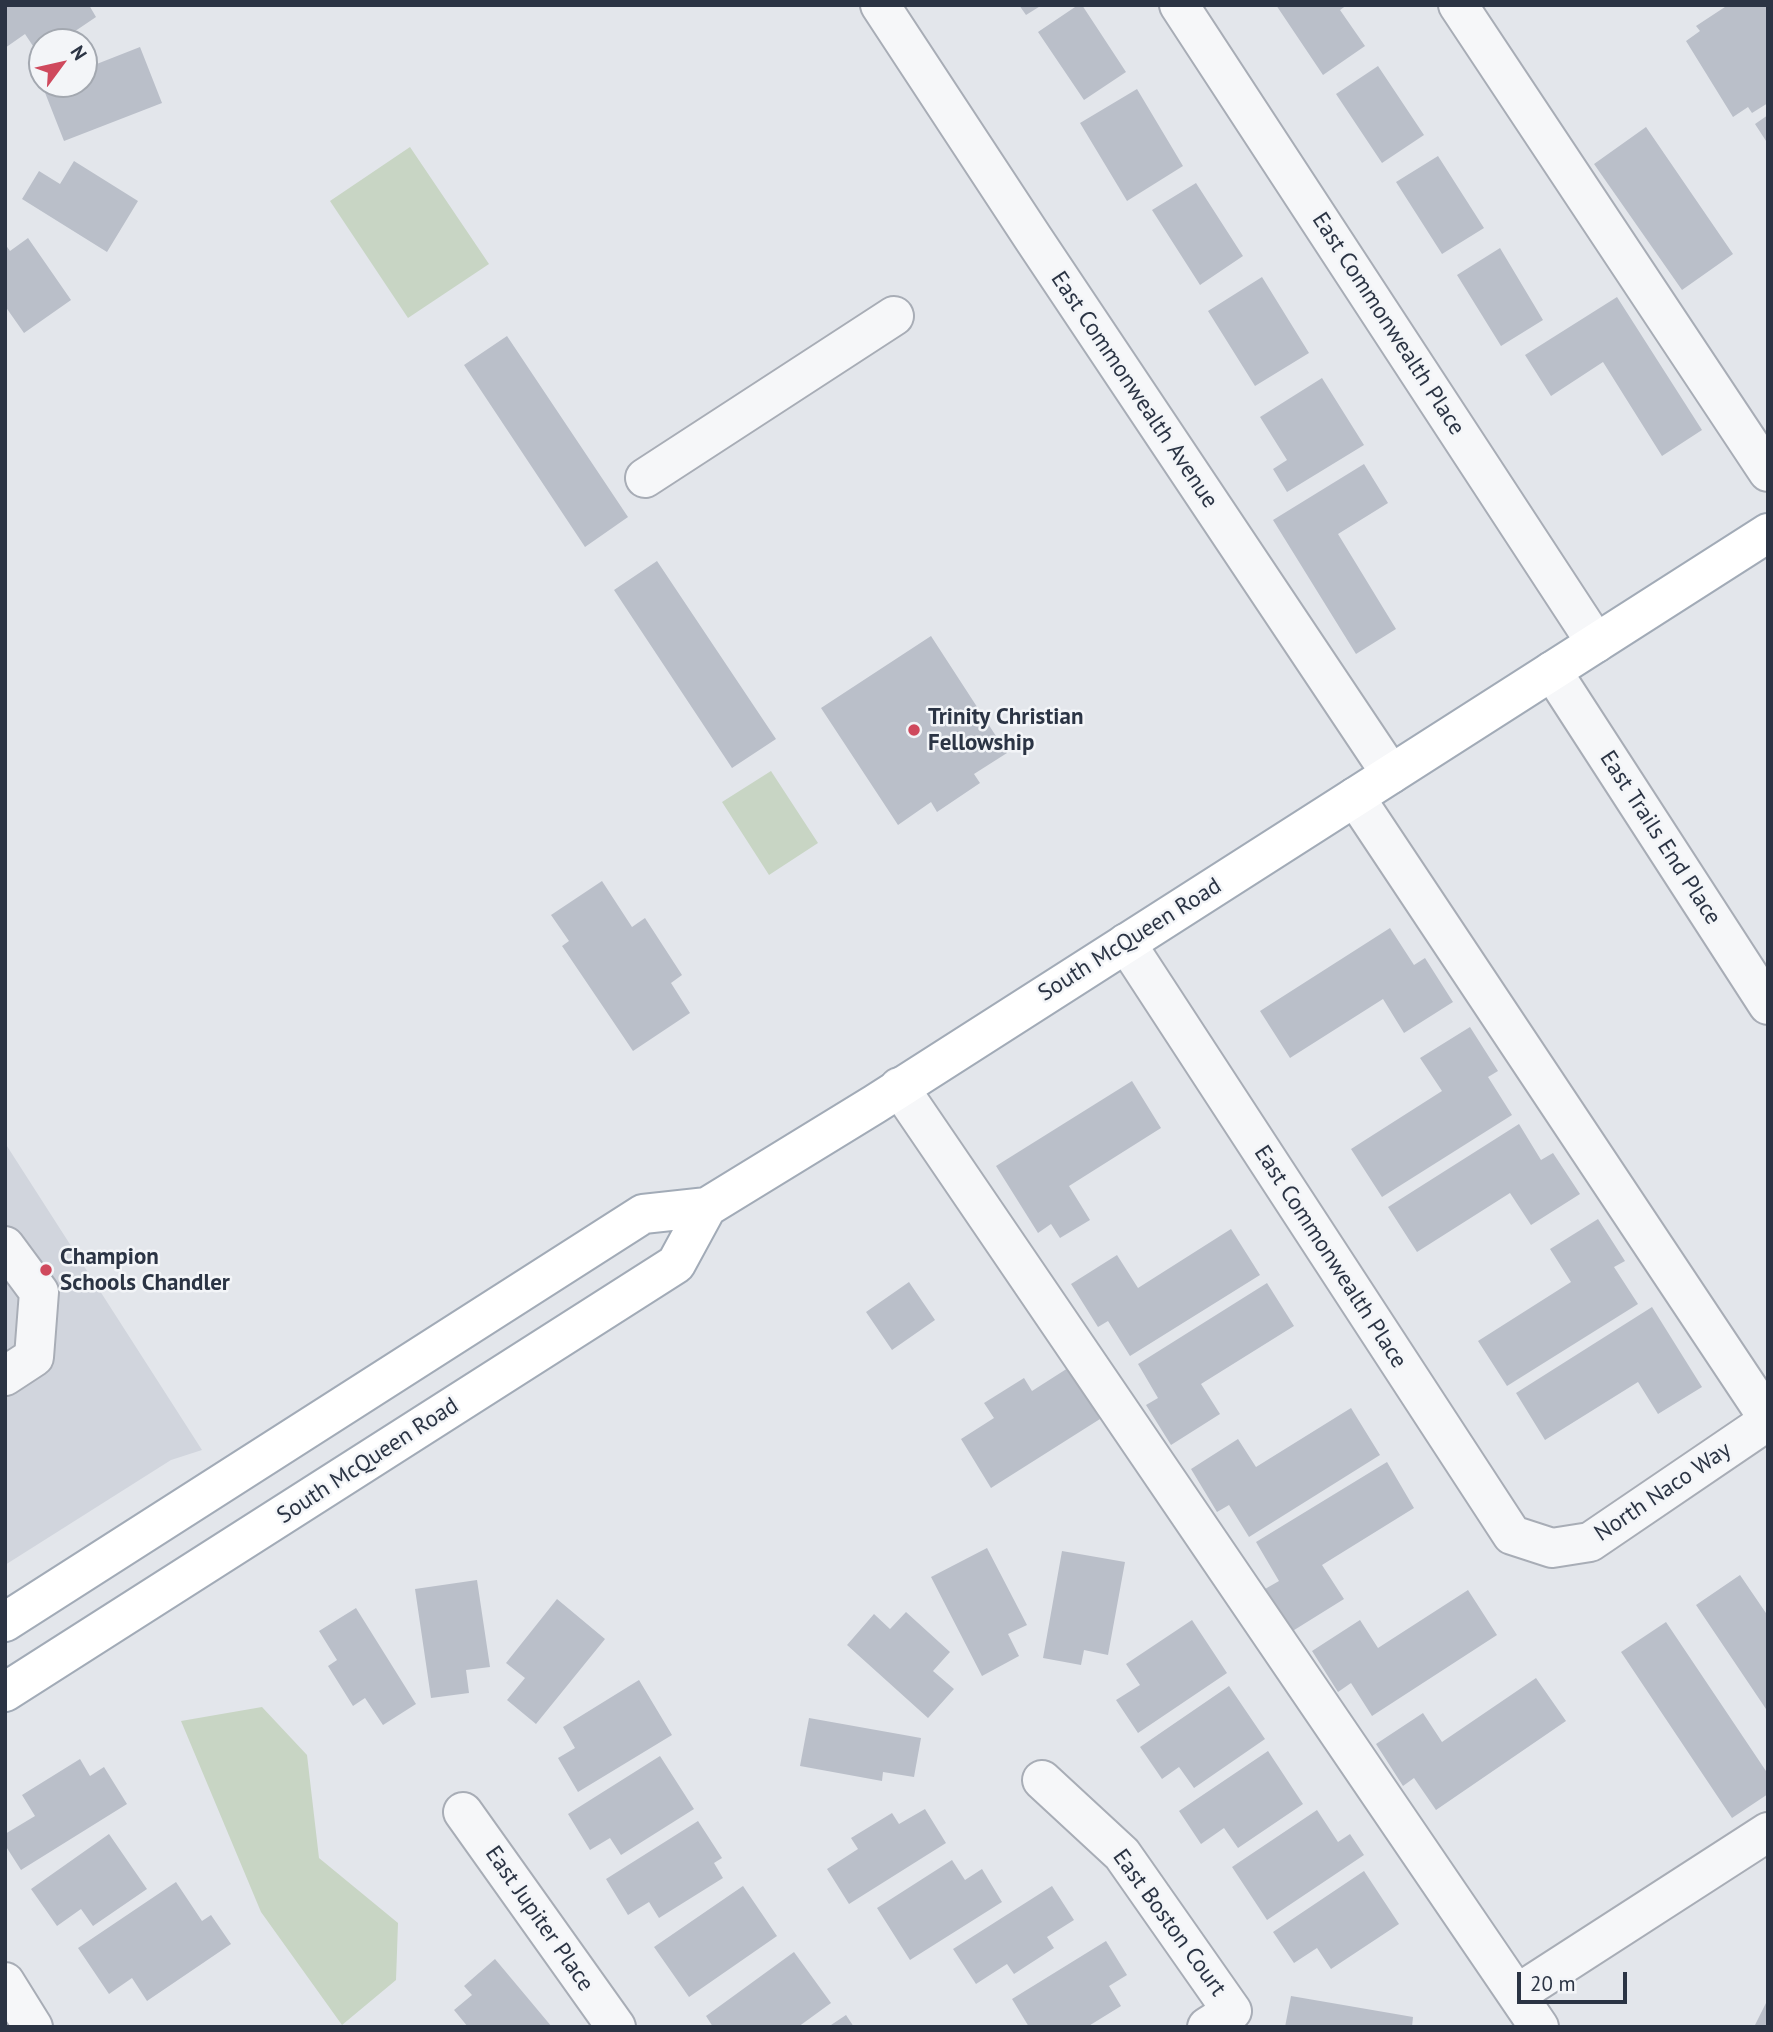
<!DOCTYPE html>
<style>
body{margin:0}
#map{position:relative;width:1773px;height:2032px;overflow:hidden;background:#e3e6eb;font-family:"PT Sans",sans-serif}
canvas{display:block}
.frame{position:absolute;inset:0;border:7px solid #2b3444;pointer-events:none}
.north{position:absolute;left:28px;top:28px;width:70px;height:70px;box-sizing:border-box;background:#f3f5f8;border:2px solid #a3a8b0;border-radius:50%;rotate:57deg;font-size:19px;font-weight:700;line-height:28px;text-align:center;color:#2b3444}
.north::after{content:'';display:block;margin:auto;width:24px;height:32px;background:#cf495d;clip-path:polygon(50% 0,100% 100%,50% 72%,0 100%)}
.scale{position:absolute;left:1517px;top:1972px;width:110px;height:32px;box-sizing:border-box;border:4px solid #2b3444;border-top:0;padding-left:9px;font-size:21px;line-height:24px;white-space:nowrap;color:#2b3444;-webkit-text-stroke:5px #f3f5f8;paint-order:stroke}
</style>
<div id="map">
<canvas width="1773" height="2032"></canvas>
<div class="frame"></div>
<div class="north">N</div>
<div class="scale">20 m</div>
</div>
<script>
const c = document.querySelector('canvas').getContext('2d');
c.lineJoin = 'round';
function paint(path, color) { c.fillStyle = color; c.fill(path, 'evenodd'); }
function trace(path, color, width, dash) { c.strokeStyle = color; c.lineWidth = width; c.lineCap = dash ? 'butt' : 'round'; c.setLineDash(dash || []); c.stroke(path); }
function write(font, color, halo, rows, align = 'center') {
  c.font = font + ' "PT Sans",sans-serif'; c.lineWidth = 5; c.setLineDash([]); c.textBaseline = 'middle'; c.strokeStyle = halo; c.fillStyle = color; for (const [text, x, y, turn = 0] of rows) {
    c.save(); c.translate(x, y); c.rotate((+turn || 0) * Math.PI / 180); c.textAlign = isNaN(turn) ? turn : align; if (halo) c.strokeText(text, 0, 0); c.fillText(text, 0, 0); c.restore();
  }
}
paint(new Path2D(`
 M5 1143 202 1450 171 1460 5 1565Z`), '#d1d5dd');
paint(new Path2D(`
 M410 147 489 264 408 318 330 201Z
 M771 771 818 843 769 875 722 802Z
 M262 1707 307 1755 319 1858 398 1923 396 1980 342 2025 261 1912 181 1721Z`), '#c8d5c4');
paint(new Path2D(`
 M8 5H89L96 17 59 42H42V53L39 55 25 34 5 48V7Z
 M1019 5H1042L1026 15Z
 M1078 5H1082L1126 72 1084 100 1038 32Z
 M1276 5H1347L1340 10 1365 46 1323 75Z
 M1728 5H1768V103L1752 113 1748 107 1733 117 1686 41 1700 31 1696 26Z
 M140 47 162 103 64 141 42 85 84 84V69Z
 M1378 66 1424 135 1382 163 1336 94Z
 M1137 89 1183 166 1127 201 1080 123Z
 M1768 115V144L1755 124Z
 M1646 127 1733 254 1682 290 1594 164Z
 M1438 156 1484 228 1442 254 1396 182Z
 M74 161 138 201 107 252 22 199 39 171 60 184Z
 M1196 183 1243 256 1200 285 1152 210Z
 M28 238 71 300 24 333 5 306V244L10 251Z
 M1500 248 1543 320 1501 346 1457 275Z
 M1262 277 1309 353 1255 386 1208 311Z
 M1617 297 1702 430 1662 456 1603 362 1551 396 1525 355Z
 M507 336 628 517 585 547 464 365Z
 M1322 378 1364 445 1287 492 1273 469 1287 460 1260 417Z
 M1364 464 1388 503 1338 534 1396 629 1356 654 1273 520Z
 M657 561 776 739 732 768 614 590Z
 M931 636 1007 753 974 774 980 783 937 812 931 802 898 825 821 708Z
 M602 881 632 927 645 918 682 975 671 983 690 1013 633 1051 562 946 569 941 551 915Z
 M1390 928 1414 965 1425 958 1453 1002 1404 1033 1383 999 1290 1058 1260 1011Z
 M1470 1027 1498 1071 1488 1077 1512 1115 1382 1197 1351 1149 1442 1091 1420 1058Z
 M1132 1081 1161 1128 1069 1186 1090 1220 1060 1238 1051 1224 1038 1233 996 1166Z
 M1519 1124 1541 1160 1553 1153 1580 1194 1531 1225 1510 1193 1417 1252 1388 1207Z
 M1598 1219 1625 1261 1614 1267 1638 1304 1507 1386 1478 1341 1571 1282 1550 1249Z
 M1231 1229 1260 1275 1130 1356 1108 1321 1098 1327 1071 1284 1117 1255 1138 1288Z
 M909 1282 935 1320 892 1350 866 1312Z
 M1267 1283 1294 1326 1201 1384 1220 1414 1171 1445 1146 1405 1158 1398 1138 1364Z
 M1652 1307 1702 1387 1658 1414 1638 1382 1545 1440 1516 1393Z
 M1068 1368 1100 1419 991 1488 961 1439 994 1418 984 1403 1024 1378 1032 1391Z
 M1351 1408 1380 1455 1249 1537 1229 1505 1217 1512 1191 1469 1238 1439 1256 1467Z
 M1387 1462 1414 1508 1322 1565 1344 1599 1291 1632 1265 1589 1279 1581 1256 1542Z
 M987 1548 1027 1625 1008 1634 1019 1656 982 1676 931 1577Z
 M1062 1551 1125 1562 1108 1655 1084 1650 1081 1665 1043 1658Z
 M1740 1575 1768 1616V1712L1696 1605Z
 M477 1580 490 1667 466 1670 469 1693 431 1698 415 1589Z
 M1468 1590 1497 1635 1372 1716 1351 1683 1338 1692 1312 1651 1360 1620 1378 1648Z
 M557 1599 605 1639 536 1724 507 1700 525 1678 506 1663Z
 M356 1608 416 1704 383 1725 365 1698 353 1706 328 1666 337 1660 319 1631Z
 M906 1612 950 1652 933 1671 954 1689 928 1718 847 1645 874 1614 890 1629Z
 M1192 1620 1227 1673 1138 1733 1116 1700 1140 1685 1126 1664Z
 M1666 1622 1768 1774V1794L1732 1818 1621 1652Z
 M1536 1678 1566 1721 1436 1810 1414 1778 1403 1786 1376 1744 1423 1713 1442 1742Z
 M639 1680 672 1735 578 1792 558 1758 575 1748 563 1727Z
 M1229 1686 1265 1739 1194 1788 1179 1767 1162 1779 1140 1747Z
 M809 1718 921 1738 914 1777 883 1772 882 1781 800 1766Z
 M1268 1751 1303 1804 1238 1848 1224 1828 1201 1844 1179 1811Z
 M660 1756 694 1809 621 1855 610 1838 590 1850 568 1814Z
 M80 1759 90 1776 104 1767 127 1804 21 1870 5 1845V1834L35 1816 22 1795Z
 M925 1809 946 1843 849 1904 827 1869 858 1849 851 1838 892 1813 899 1824Z
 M1317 1810 1338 1842 1350 1834 1364 1855 1267 1920 1232 1867Z
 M698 1821 722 1858 714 1863 723 1878 659 1918 649 1902 628 1915 606 1879Z
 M109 1834 147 1889 93 1926 81 1909 57 1926 31 1889Z
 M952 1860 965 1880 982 1869 1002 1902 910 1960 877 1908Z
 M1364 1871 1399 1924 1331 1969 1317 1948 1294 1963 1273 1932Z
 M176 1882 202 1921 211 1915 231 1944 147 2001 132 1978 109 1994 78 1948Z
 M743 1886 777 1936 689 1997 654 1947Z
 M1052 1886 1074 1920 1047 1937 1054 1948 1014 1974 1007 1964 976 1984 953 1949Z
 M1106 1941 1127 1975 1109 1986 1121 2006 1087 2027H1029L1012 1999Z
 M794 1952 831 2003 798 2027H713L706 2016Z
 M495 1959 552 2027H468L454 2010 472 1995 464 1986Z
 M1291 1996 1413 2017 1412 2027H1285Z
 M1768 1999V2027H1754Z
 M846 2015 854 2027H828Z`), '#babfc9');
const minor = new Path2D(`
 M880 5 1033 238 1391 774
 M1179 5 1596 643
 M1458 5 1768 472
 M645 478 894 316
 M1552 671 1768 1005
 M1355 797 1768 1418
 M1126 943 1512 1535 1552 1548 1590 1542 1768 1421
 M899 1087 1539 2027
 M5 1246 39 1292 34 1357 5 1376
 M1042 1780 1122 1854 1232 2011 1207 2027
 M463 1812 616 2027
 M5 1982 33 2027
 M1517 1994 1768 1832`);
const major = new Path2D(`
 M5 1622 643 1214 707 1207 875 1104 1768 533
 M5 1692 676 1264 707 1207`);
trace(minor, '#a8adb6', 42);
trace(major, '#a2abb7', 42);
trace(minor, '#f6f7f9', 38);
trace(major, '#fff', 38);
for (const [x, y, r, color] of [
 [914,730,7,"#cf495d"],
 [46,1270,7,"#cf495d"]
]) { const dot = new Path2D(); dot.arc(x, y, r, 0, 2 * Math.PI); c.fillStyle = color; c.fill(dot); trace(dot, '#f3f5f8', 2.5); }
write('23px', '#2b3444', '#f3f5f8', [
 ["East Commonwealth Place",1388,324,57],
 ["East Commonwealth Avenue",1134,390,56],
 ["East Trails End Place",1660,838,57],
 ["South McQueen Road",1130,940,-32],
 ["East Commonwealth Place",1330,1257,57],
 ["South McQueen Road",368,1461,-33],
 ["North Naco Way",1663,1492,-34],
 ["East Jupiter Place",539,1919,55],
 ["East Boston Court",1169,1923,54]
]);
write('bold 23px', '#2b3444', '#f3f5f8', [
 ["Trinity Christian",928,717],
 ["Fellowship",928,743],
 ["Champion",60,1257],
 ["Schools Chandler",60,1283]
], 'left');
</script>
